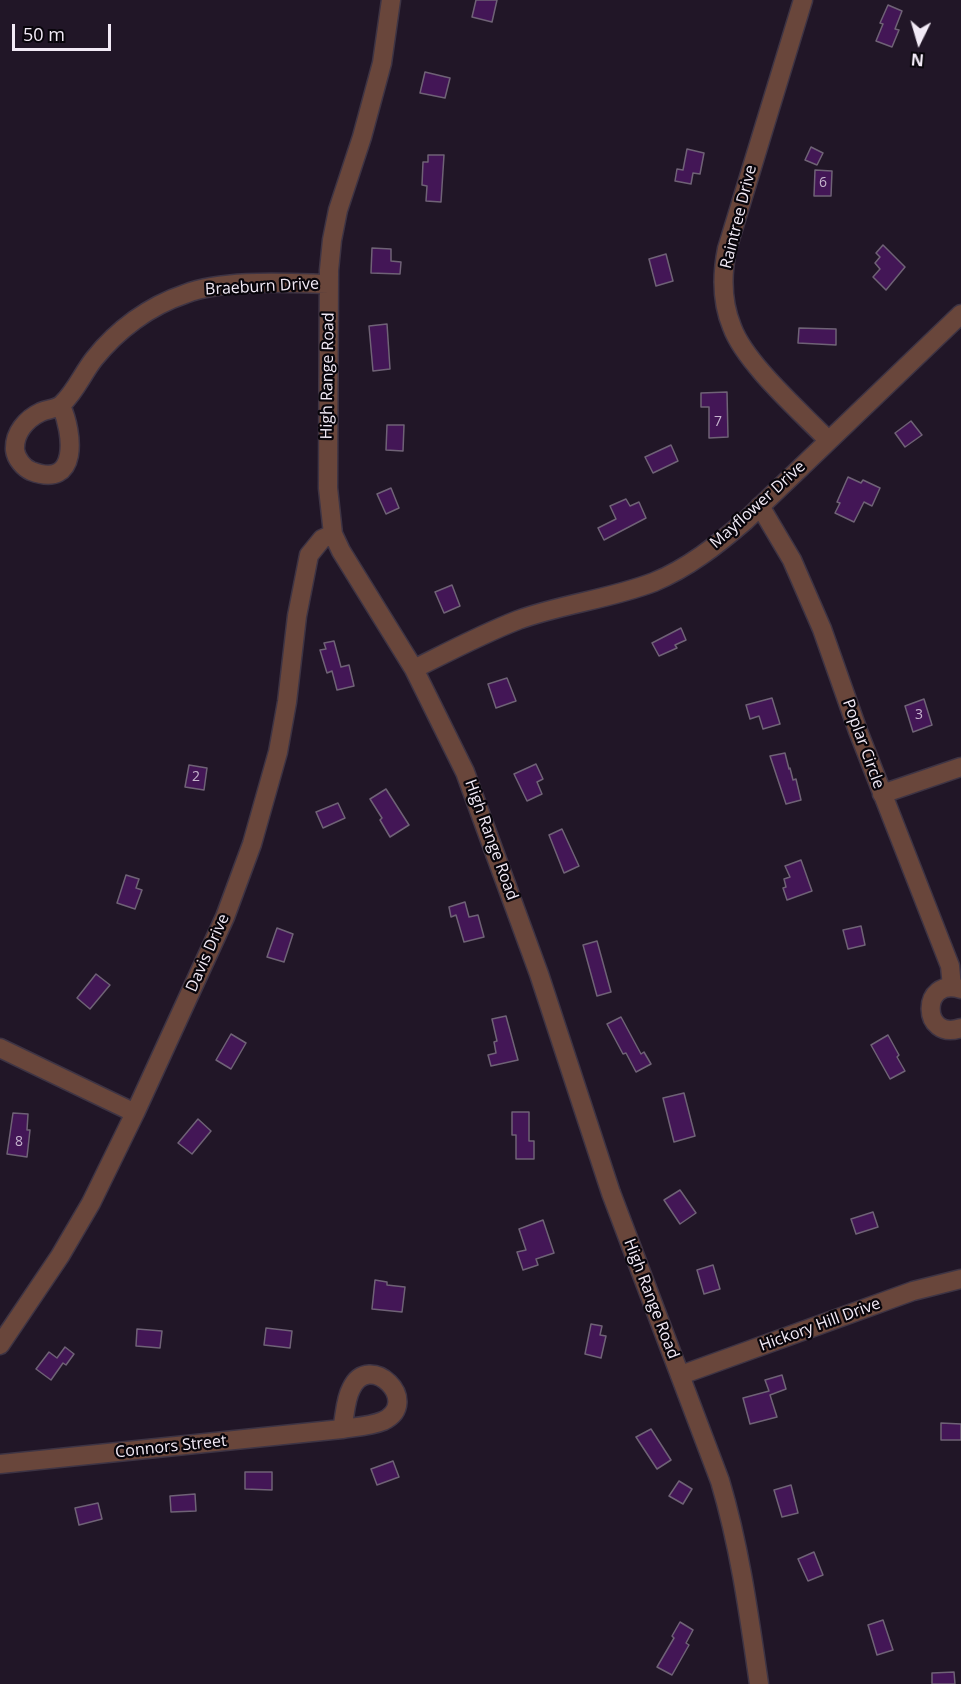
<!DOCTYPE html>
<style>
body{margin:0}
#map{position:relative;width:961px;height:1684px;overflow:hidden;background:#211627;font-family:"Open Sans",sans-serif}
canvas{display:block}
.north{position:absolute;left:889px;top:12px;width:60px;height:60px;-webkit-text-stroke:4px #08050b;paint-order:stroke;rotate:185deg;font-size:16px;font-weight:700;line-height:24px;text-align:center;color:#f2eaf6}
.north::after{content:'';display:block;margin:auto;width:21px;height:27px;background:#f2eaf6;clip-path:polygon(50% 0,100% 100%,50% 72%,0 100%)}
.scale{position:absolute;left:12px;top:24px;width:99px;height:27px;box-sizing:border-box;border:3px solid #f2eaf6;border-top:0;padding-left:8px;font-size:18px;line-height:21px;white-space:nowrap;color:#f2eaf6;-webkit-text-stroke:4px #08050b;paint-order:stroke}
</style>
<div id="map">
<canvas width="961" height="1684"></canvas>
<div class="north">N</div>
<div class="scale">50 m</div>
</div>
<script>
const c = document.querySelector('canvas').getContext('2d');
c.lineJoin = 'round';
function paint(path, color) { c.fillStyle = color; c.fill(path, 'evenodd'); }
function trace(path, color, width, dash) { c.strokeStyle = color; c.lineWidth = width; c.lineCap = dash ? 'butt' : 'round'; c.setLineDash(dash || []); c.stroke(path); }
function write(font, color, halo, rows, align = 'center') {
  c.font = font + ' "Open Sans",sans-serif'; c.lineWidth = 4.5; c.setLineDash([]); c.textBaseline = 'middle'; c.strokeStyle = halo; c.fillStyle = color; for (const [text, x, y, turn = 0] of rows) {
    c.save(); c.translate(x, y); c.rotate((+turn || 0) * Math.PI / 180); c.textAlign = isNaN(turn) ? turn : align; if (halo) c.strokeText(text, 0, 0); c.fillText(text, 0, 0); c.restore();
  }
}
const building = new Path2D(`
 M476 0H497L492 22 472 17Z
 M888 5 902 11 895 29 899 30 892 47 876 41 883 24 880 23Z
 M425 72 450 78 445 98 420 93Z
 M811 147 823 153 817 165 805 160Z
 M687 149 704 153 700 174 693 173 691 184 675 181 677 169 683 170Z
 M428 155H444L441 202 426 201 427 186 422 185 423 162H428Z
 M815 170 832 171 831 196H814Z
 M883 245 905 267 886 290 873 277 880 269 875 263 880 257 876 253Z
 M372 248 391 249V261L401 262 400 274 371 273Z
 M666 254 673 281 656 286 649 259Z
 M387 324 390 369 373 371 369 326Z
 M799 328 836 329V345L798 343Z
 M727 392 728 437 709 438V407H701V393Z
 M911 421 922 435 905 447 895 433Z
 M387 425H404L403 451 386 450Z
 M671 445 678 461 653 473 645 457Z
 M848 477 861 483 863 480 880 488 872 506 864 502 854 522 835 513 840 503 837 502Z
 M391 488 399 508 386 514 377 494Z
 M626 499 630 506 639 502 646 518 604 540 598 528 616 519 610 506Z
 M452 585 460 606 444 613 435 592Z
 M681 628 686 640 675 645 677 648 659 656 652 643Z
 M334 641 341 667 349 665 354 686 337 690 332 671 327 673 320 650 326 649 324 643Z
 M507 678 516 701 496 708 488 684Z
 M772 698 780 724 763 729 759 716 750 719 746 705Z
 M924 699 932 725 913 732 905 706Z
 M785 753 789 769 790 768 793 780 796 779 801 800 786 804 770 756Z
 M536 764 543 779 537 782 542 794 527 801 514 774Z
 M189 765 207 768 204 790 185 787Z
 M386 789 409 825 390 837 380 820 382 818 370 799Z
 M338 803 345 818 323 828 316 812Z
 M562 829 579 866 564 873 549 835Z
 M801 860 812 891 787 900 783 888 786 887 784 879 790 877 785 866Z
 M126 875 139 879 136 888 142 890 135 909 117 903Z
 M465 902 469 917 478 915 484 937 464 942 456 915 451 917 449 907Z
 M861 926 865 945 848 949 843 930Z
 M277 928 293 934 284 962 267 957Z
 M597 941 611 992 597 996 583 945Z
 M96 974 110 985 90 1009 77 998Z
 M506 1016 518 1060 491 1066 488 1055 496 1053 494 1042 497 1041 492 1019Z
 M621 1017 641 1054 644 1052 651 1064 636 1072 626 1053 623 1054 607 1024Z
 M231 1034 246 1043 231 1069 216 1060Z
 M888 1035 899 1055 897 1057 905 1071 890 1079 871 1045Z
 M684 1093 695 1136 674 1142 663 1098Z
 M512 1112H529V1141H534V1159H516V1135H512Z
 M13 1113 28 1114 27 1130H30L27 1157 7 1154Z
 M198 1119 211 1131 192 1154 178 1143Z
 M680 1190 696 1213 680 1224 664 1200Z
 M873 1212 878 1227 856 1234 851 1219Z
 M543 1220 554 1253 536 1259 538 1265 523 1270 517 1252 526 1250 519 1229Z
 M713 1265 720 1289 704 1294 697 1270Z
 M375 1280 387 1282V1285L405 1287 402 1312 372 1309Z
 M591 1324 602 1326 600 1335 606 1336 601 1358 585 1354Z
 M266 1328 292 1331 290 1348 264 1345Z
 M137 1329 162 1331 160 1348 136 1346Z
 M65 1347 74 1354 66 1365 63 1363 51 1380 36 1369 49 1352 57 1358Z
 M782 1375 786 1389 770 1395 777 1417 750 1424 743 1398 769 1391 765 1380Z
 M941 1423 961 1424V1440H941Z
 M651 1429 671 1460 657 1469 636 1437Z
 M393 1461 399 1477 377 1485 371 1469Z
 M245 1472H272V1490L245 1489Z
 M679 1481 692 1489 683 1504 669 1496Z
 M791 1485 798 1513 782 1517 774 1490Z
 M195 1494 196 1511 171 1512 170 1496Z
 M98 1503 102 1519 79 1525 75 1508Z
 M814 1552 823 1575 808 1581 798 1559Z
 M883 1620 893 1650 877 1655 868 1625Z
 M680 1622 693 1630 686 1643 689 1645 672 1675 657 1667 674 1638 672 1636Z
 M954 1672 955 1684H932V1673Z`);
paint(building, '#431656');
trace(building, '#6f6276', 1.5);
const minor = new Path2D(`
 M391 0 382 63 362 137 338 210 332 240 329 270 328 488 333 534 341 551 414 669 465 772 539 974 611 1193 720 1481C740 1548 749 1615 759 1684
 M803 0 727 249C722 274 722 303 732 327 745 363 800 411 828 440
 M61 406C73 432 80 490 31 471 24 468 16 459 15 450 14 433 26 419 41 412 48 409 57 409 62 404 75 392 83 373 94 359 117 330 149 306 185 294 225 279 286 283 329 284
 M760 506 792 560 822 629 858 731 950 966 952 987
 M414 669C448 652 482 634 518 620 562 604 610 599 654 582 688 568 717 545 745 521L961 314
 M882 794 961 767
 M961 989C920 976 921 1042 961 1028
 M0 1048 135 1113
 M0 1345 60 1256 91 1203 135 1113 225 917 252 844 278 752 287 702 297 616 309 555 322 539 333 534
 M681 1375 913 1291 961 1279
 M0 1464 342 1429C355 1427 371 1426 383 1421 423 1402 369 1349 351 1389 345 1400 345 1417 342 1429`);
trace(minor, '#3e3444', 21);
trace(minor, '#69463b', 18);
write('14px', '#c6b5ce', null, [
 ["6",823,183],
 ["7",718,422],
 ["3",919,715],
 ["2",196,777],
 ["8",19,1142]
]);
write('16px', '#f2eaf6', '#08050b', [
 ["Raintree Drive",739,217,-76],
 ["Braeburn Drive",262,287,-3],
 ["High Range Road",328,376,-89],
 ["Mayflower Drive",758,505,-42],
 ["Poplar Circle",863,744,70],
 ["High Range Road",491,840,70],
 ["Davis Drive",208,953,-66],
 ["High Range Road",651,1299,69],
 ["Hickory Hill Drive",820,1325,-20],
 ["Connors Street",171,1447,-6]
]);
</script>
